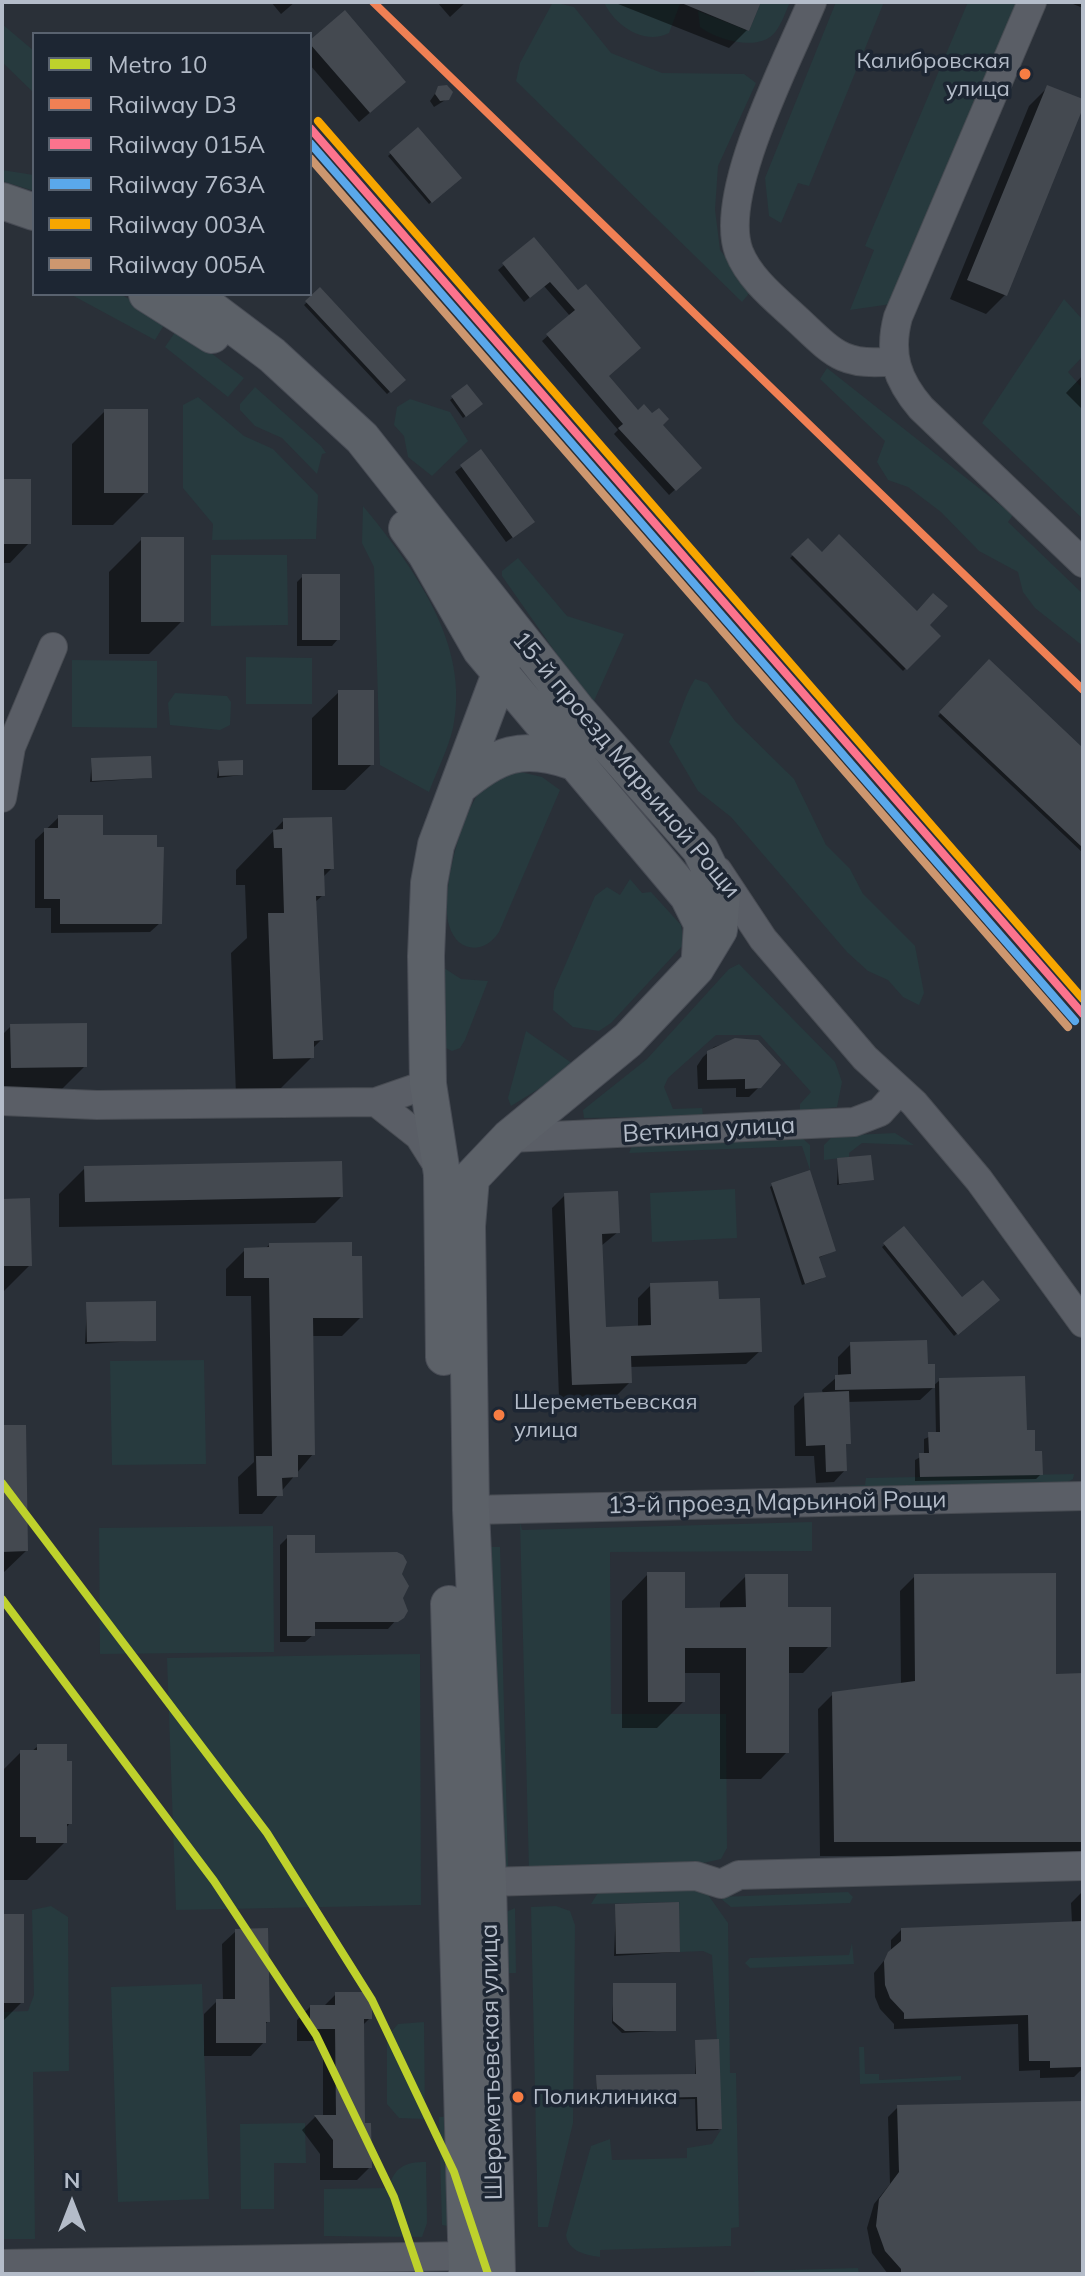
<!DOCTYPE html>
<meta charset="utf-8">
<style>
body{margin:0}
#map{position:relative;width:1085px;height:2276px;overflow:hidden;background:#2a3038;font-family:Mulish,sans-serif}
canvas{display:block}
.frame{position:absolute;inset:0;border:4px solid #b4bcc9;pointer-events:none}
.legend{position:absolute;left:32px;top:32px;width:280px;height:264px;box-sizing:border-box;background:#1d2633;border:2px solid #59626f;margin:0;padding:10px 14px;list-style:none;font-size:24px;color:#b4bcc9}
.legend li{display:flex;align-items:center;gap:16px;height:40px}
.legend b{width:40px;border:2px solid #59626f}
.north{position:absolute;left:32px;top:2164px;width:80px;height:80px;-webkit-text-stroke:6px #1d2633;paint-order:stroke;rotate:0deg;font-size:22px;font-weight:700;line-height:32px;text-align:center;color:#b4bcc9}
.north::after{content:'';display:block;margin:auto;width:28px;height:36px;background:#b4bcc9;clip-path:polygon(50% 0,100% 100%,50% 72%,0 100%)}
</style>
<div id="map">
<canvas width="1085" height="2276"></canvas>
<div class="frame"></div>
<ul class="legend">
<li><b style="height:10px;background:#bed12c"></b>Metro 10</li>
<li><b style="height:10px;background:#f08054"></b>Railway D3</li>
<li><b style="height:10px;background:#fc738d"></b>Railway 015А</li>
<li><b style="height:10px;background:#5aa8eb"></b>Railway 763А</li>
<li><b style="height:10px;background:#f7a600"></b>Railway 003А</li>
<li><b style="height:10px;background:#cd976f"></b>Railway 005А</li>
</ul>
<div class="north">N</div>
</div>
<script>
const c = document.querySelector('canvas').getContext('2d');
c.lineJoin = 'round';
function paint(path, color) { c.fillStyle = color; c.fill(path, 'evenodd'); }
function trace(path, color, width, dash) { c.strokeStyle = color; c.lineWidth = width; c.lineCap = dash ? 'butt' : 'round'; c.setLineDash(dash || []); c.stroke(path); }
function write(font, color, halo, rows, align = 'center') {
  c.font = font + ' Mulish,sans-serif'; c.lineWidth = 7; c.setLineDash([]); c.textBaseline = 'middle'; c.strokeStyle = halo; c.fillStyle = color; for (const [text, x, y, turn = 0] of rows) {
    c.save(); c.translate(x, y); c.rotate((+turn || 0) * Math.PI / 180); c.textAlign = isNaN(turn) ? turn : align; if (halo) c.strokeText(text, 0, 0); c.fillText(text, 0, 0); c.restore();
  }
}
paint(new Path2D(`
 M553 2 574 7 611 53 662 73 744 74 756 83 718 166 715 210 720 250 751 291 742 302 516 81 520 63Z
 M604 2H676L680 4 669 33C644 46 614 25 604 2Z
 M761 2H790C786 11 782 23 776 31 761 53 717 40 700 27L698 11 749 31Z
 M836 2H884L809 186 798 183 781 223 769 216 765 178Z
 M968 2H1020L891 304 850 310 874 250 865 246Z
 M2 24 34 51V93L2 62Z
 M2 170 34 175V191L2 181Z
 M70 294H120L167 320 155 340Z
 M1064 299 1083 320V356L1068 372 1083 389V519L982 423Z
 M178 328 244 378 228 397 165 347Z
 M827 368 1013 515 1008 522 1083 594V646L1035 608 1023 592 1018 572 979 551 941 512 908 487 888 480 877 462 885 441 820 379Z
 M255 387 321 446 326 453 322 454 317 474 282 438 255 426 240 410V404Z
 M198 397 244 436 273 449 318 495 316 539 212 540 213 524 183 488V405Z
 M410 399 450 412 468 441 432 476 408 457 404 436 394 425 397 407Z
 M363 506C413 567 471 644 453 728 448 749 437 771 429 792L380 765 374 567 362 543Z
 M211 555H287L288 625 211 626Z
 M518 558 567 616 624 634 594 701 575 680 502 576V571Z
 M246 657 312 658V704H246Z
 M72 660 157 661V728L72 727Z
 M695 679 707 683 735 721 794 779 826 845 850 869 863 894 915 946 924 993 919 1005 903 997 888 980 868 971 847 952 731 817 698 791 669 742C678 722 683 698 695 679Z
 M175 693 227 696 231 702 230 725 220 730 170 725 168 703Z
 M516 771 542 777 560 790 499 932C485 954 457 954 449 925 440 893 462 806 487 783 494 777 508 774 516 771Z
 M630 879 642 893 651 892 681 925 684 944 611 1023 599 1031 573 1027 553 1010 554 991 595 896 607 887 620 895Z
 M739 964 835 1062 842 1082 837 1107 800 1112V1104L811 1092 760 1035H716L668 1078 664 1087 673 1109 702 1108 703 1116 584 1118 583 1110 647 1059 729 969Z
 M441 966 461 979 488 981 465 1040 460 1048 452 1051 444 1047Z
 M526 1031 576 1066 511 1106 508 1098Z
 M895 1133 914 1145 862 1143 849 1153V1157L824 1160V1145L833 1136Z
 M801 1137 810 1145V1170L802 1146 629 1153 632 1146Z
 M735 1189 737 1238 652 1242 650 1193Z
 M204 1360 206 1464 112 1465 110 1361Z
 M1074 1474 1073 1479 1066 1483 826 1487 865 1485 866 1478Z
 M520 1522 522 1530 812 1522V1551L610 1552 611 1714H726L727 1848 721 1859 699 1864 529 1870Z
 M273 1526 274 1652 100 1654 99 1528Z
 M489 1547H500L508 1870 501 1866Z
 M420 1654 421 1905 176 1910 167 1658Z
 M689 1887 706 1892 728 1923 730 2073H736L739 2227 731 2228V2246L600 2250V2257C583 2255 568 2250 566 2235L591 2146 610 2139 612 2160 687 2158V2148L712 2144 722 2128 712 1955 703 1951 680 1952 679 1902 591 1904 599 1891Z
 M848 1892 853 1897 850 1903 731 1907 719 1897Z
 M51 1906 68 1917 69 2071 33 2072 35 2239H2V2012L28 2011 34 1995 32 1910Z
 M531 1907 556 1906 570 1911 575 1925 573 2123 548 2227H538Z
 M515 1908 516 1973H503L506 1912Z
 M852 1943 854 1964 750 1968 745 1963 750 1958 849 1955Z
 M202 1984 209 2199 118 2202 111 1987Z
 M424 2022 425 2119 399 2118 387 2104V2037L398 2024Z
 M859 2047H864L865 2074H879V2080L961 2076V2080L860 2084Z
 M439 2117H446L448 2226 442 2225Z
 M305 2123 306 2163H274V2209H241L240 2124Z
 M426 2162 427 2223 422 2237 324 2236V2189L389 2188C394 2167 405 2162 426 2162Z
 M858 2268 859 2274H752L755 2271Z`), '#273a3e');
paint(new Path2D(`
 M271 2H295L281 14Z
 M437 2H466L450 17Z
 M613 2H759L747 30 729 48Z
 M1074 2H1083V8L1073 4Z
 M310 42 394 92 359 122 310 65Z
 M1048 87 1083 103 1005 295 986 314 950 299 1029 106Z
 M439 88 447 99 434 107 430 101Z
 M418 130 459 178 429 204 388 156Z
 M534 240 578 293 606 376 637 413 660 425 699 468 669 495 614 434 618 430 542 341 570 316 544 286 524 302 498 270Z
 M320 290 403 380 387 394 304 305Z
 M1083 375V410L1066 393Z
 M467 387 480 404 463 418 450 400Z
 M105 411 146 492 113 525H72V444Z
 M481 452 526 528 506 542 455 472Z
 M2 481 29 543 10 563H2Z
 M142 539 182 621 149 654H109V572Z
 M808 541 822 554 938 636 903 671 790 558Z
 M303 576 338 639 332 646H297V582Z
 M989 662 1083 750V853L938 716Z
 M339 692 372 764 345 790H312V718Z
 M92 760 150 778 90 782Z
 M219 763 241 775 217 778Z
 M59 817 101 837 160 923 150 932 51 933V908H35V840Z
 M284 820 332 868 322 878 323 895 314 903 321 1040 312 1049V1057L274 1095 236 1096 231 953 247 938 245 885H236V870Z
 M11 1026 85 1066 52 1099H2V1035Z
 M735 1040 759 1087 749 1097H736V1088L698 1089 697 1066 703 1057 714 1047Z
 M838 1160 872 1179 837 1185Z
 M85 1168 341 1197 315 1223 59 1227V1194Z
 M773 1185 834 1251 818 1258 824 1276 821 1279 802 1285 770 1187Z
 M565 1195 618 1232 601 1246 604 1329 638 1328V1298L651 1285 717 1301 760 1351 746 1364 629 1367 630 1382 617 1395 559 1398 552 1208Z
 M2 1201 30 1265 2 1293Z
 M904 1229 961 1300H997L954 1336 882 1247Z
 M269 1245 361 1317 342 1336H311L313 1454 262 1514H239L238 1477 254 1462 251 1296H226V1269L245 1250 265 1249Z
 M87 1304 154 1340 85 1344Z
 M851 1344 926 1366 933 1386 940 1380 1025 1433 1041 1474 1036 1479 915 1481V1460L924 1455V1439L936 1434 935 1386 920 1400 847 1402 845 1470 834 1482 816 1483 814 1456H795L794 1406 805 1395 823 1394 822 1390 838 1376V1357Z
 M2 1427 26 1551 2 1574Z
 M288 1537 313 1555 400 1574V1598L405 1610 388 1629H313V1635L305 1642H280V1545Z
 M648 1574 683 1610H720V1602L746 1576 829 1646 803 1673H787V1752L761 1779H720V1673H683V1702L657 1728H622V1601Z
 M915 1576 1055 1676 1083 1675V1852L1079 1856H820L818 1709 833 1694 901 1685 900 1591Z
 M38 1746 70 1823 65 1829V1842L27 1880H2V1771L21 1752H31Z
 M1082 1892 1083 2068 1074 2077 1040 2078V2070L1019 2071 1018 2024 894 2029V2024L880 2009 875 1997 874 1973 891 1952V1940L901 1930 1072 1923 1071 1903Z
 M616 1906 678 1952 614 1956Z
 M2 1916 22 2002 2 2022Z
 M236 1931 268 2021 264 2026V2042L251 2056H204V2014L217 2001H223L222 1944Z
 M614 1985 674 2030 622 2033 612 2023Z
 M336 1994 370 2018 362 2026 363 2125 370 2167 357 2180H320V2154L302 2130 315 2117H323V2041H297V2020L310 2007H323Z
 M696 2042 720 2128 718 2130 696 2131 695 2099 595 2101 597 2077 695 2076Z
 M1083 2104V2274H888L872 2253 867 2228 874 2204 890 2184 888 2117 898 2107Z`), '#0007');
paint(new Path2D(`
 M679 2H761L749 31Z
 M345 10 406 82 370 113 310 44V40Z
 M447 85 453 92 449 100 440 101 435 94 438 86Z
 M1047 85 1083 99V108L1007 296 967 280Z
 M418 127 462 178 432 203 389 152Z
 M534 237 578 290 586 284 641 348 609 376 638 410 644 404 652 413 659 408 669 419 663 425 702 468 676 491 618 428 623 424 546 334 575 310 550 282 530 298 502 263Z
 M320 287 406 380 391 393 305 301Z
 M467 384 483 404 466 417 451 396Z
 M104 409H148V493H104Z
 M481 449 535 522 513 538 460 465Z
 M2 479H31V544H2Z
 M839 534 917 611 933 593 948 606 930 625 941 636 907 670 791 554 808 538 822 552Z
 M141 537H184V622H141Z
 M302 574H340V640H302Z
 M989 659 1083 748V848L939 712Z
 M338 690H374V765H338Z
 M151 756 152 778 92 781 91 758Z
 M243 760V775L219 776 218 761Z
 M58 815H103V835H157V847H164L162 924H60V899H44V828H58Z
 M332 817 334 869H324L325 896H316L323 1040 314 1041V1058L273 1059 268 913H284L282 848H274L273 830 283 829V818Z
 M87 1023V1067L11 1068 10 1024Z
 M735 1038 758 1040 781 1065 761 1088 745 1089V1079L707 1080V1051Z
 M871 1155 874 1180 839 1184 837 1158Z
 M342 1161 343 1197 85 1202 84 1166Z
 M810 1170 836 1251 819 1257 826 1277 805 1284 771 1183Z
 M618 1191 620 1233 602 1234 606 1327 651 1325 650 1283 718 1281 719 1299 760 1298 762 1352 631 1356 632 1383 572 1385 564 1193Z
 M30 1198 32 1266H2V1199Z
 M904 1226 962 1297 983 1280 1000 1300 958 1335 883 1243Z
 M352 1242V1256H362L363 1318H313L315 1455H298V1477L282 1478 283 1496H257L256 1456H272L269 1278H244V1248L269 1247V1243Z
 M156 1301V1341L87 1342 86 1302Z
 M927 1340 928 1364H935V1388L835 1390V1375L851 1374 850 1342Z
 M1025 1376 1027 1430H1035V1451H1042L1043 1475 920 1477 919 1453H929L928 1432H940L939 1378Z
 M849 1391 851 1444H846L847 1471 826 1472 825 1445 806 1446 804 1393Z
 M2 1425H26L28 1551 2 1552Z
 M287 1535H315V1553L397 1552 403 1555 407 1562 402 1574 409 1586 403 1598 408 1611 404 1618 398 1622H315V1636H287Z
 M647 1572H685V1608L746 1607 745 1574H788V1607H831V1647H789V1753H746V1648H685V1702H648Z
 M1056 1573V1674L1083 1673V1842H834L832 1692 915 1681 914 1574Z
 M37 1744H67V1761H72V1824H67V1843H36V1837H20V1750H37Z
 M679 1902 680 1952 616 1954 615 1904Z
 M2 1914H24V2003H2Z
 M1083 1921V2067L1050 2068V2061H1029L1028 2015 904 2019V2013L890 1998 885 1985 884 1961 888 1952 901 1941V1928Z
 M268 1928 270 2022H266V2043H216V1999H235V1929Z
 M613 1983H676V2031H625L613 2021Z
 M335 1992H372V2019H364L365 2123H371L372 2168H333V2140L314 2115H336L335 2029H310V2005H335Z
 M719 2039 722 2129H698L697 2097 597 2099 596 2075 696 2074 695 2040Z
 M1083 2101V2274H901V2269L885 2251 876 2226 879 2199 899 2172 897 2105Z`), '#444950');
const minor = new Path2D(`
 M812 2C789 58 717 194 739 252 750 280 778 301 799 321 834 354 844 367 894 361
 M1032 2 898 317C888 354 897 380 921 408L1083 563
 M2 798 11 747 53 647
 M718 871 763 939 865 1058 914 1103 979 1180 1083 1323
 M2 1101 97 1105 376 1102 428 1084
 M376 1102 419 1136 438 1166
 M509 1138 854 1122 880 1112 898 1092
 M471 1510 1083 1496
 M488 1882 696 1876 721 1884 739 1875 1083 1866
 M2 2264 466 2256`);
const major = new Path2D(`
 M2 201 34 212
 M147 294 212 335
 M191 294 272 355 362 438 577 710 700 849 722 894 719 930 696 968 628 1040 509 1138 471 1178 467 1226 471 1510 488 1882 497 2274
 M407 528 426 554 481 650 688 896 702 924 700 956
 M458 787C497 754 522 744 571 761
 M444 1357 442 1174 428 1084 426 956 429 883 436 845 500 674 505 650 499 613
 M449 1604 467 2274`);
trace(minor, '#484c53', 30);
trace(major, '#484c55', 38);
trace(minor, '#5a5e66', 28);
trace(major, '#5c6168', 36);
trace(new Path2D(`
 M373 2 1083 690`), '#f08054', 8);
trace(new Path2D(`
 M310 128 1083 1014`), '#fc738d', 8);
trace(new Path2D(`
 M310 143 1075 1021`), '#5aa8eb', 8);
trace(new Path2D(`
 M318 121 1083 999`), '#f7a600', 8);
trace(new Path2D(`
 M310 158 1068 1027`), '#cd976f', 8);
trace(new Path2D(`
 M2 1483 267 1833 372 2000 454 2172 488 2274
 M2 1599 214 1881 316 2035 394 2197 420 2274`), '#bed12c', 8);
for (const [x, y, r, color] of [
 [1025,74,7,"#f77d43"],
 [499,1415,7,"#f77d43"],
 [518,2097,7,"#f77d43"]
]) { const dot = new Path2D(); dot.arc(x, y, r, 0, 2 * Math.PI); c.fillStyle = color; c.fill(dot); trace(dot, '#1d2633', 3); }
write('22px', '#b4bcc9', '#1d2633', [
 ["Калибровская",1010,61,"right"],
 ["улица",1010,89,"right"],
 ["Шереметьевская",514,1402],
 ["улица",514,1430],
 ["Поликлиника",533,2097]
], 'left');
write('24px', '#b4bcc9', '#1d2633', [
 ["15-й проезд Марьиной Рощи",626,765,50],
 ["Веткина улица",709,1130,-3],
 ["13-й проезд Марьиной Рощи",777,1503,-1],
 ["Шереметьевская улица",492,2062,-91]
]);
</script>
